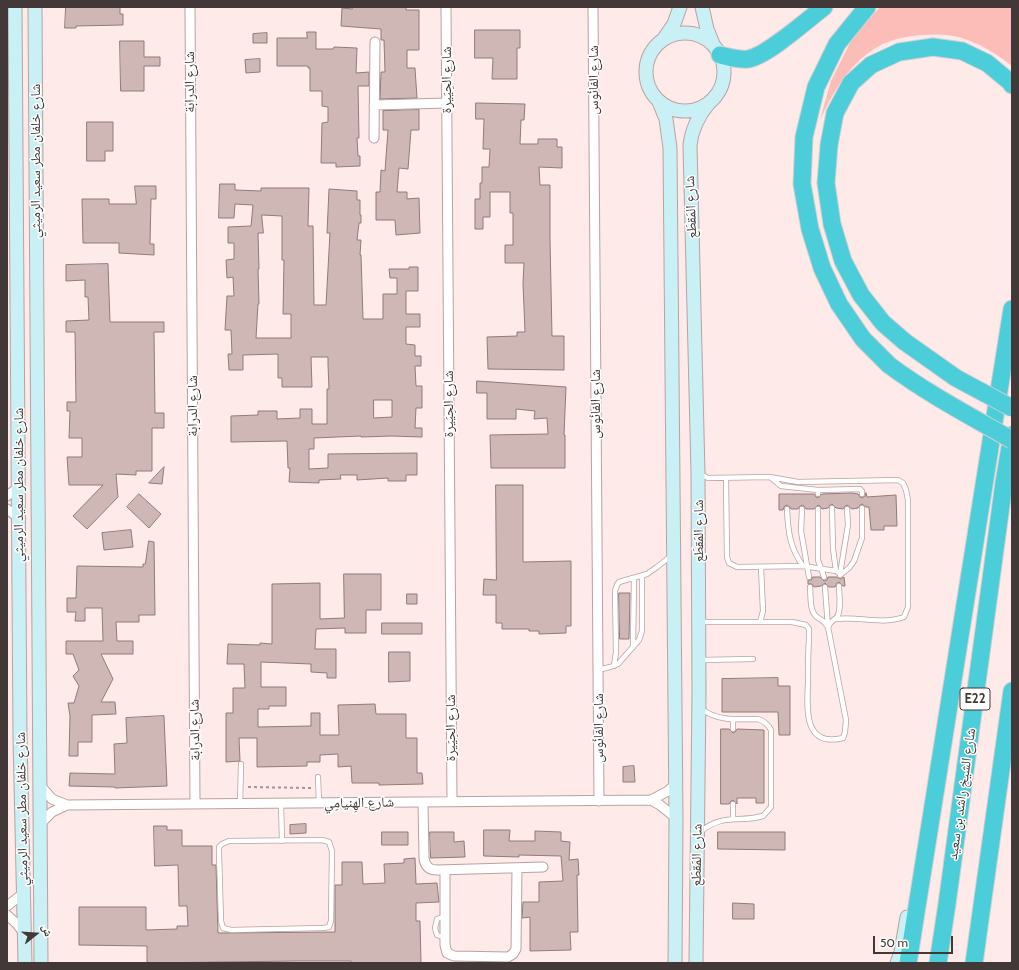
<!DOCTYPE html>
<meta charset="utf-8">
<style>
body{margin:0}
#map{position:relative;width:1019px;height:970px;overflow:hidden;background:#feeae8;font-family:Cabin,"Noto Naskh Arabic",sans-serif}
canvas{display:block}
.frame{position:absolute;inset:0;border:8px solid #413837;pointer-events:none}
.north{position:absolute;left:16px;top:914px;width:40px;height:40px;-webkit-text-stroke:3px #fff;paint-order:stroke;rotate:73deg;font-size:11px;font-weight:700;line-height:16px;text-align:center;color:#413837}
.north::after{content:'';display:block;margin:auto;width:14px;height:18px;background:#413837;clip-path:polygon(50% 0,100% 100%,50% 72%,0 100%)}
.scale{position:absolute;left:873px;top:936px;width:80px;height:18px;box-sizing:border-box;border:2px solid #413837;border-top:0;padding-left:5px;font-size:12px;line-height:14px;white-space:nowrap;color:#413837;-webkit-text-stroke:3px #fff;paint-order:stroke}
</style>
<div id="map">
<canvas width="1019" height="970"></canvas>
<div class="frame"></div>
<div class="north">ش</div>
<div class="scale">50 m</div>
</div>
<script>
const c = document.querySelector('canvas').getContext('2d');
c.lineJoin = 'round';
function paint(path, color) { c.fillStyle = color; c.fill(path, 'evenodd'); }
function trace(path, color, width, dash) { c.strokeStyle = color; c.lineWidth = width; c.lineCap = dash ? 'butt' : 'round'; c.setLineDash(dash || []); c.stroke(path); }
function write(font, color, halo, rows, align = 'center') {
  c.font = font + ' Cabin,"Noto Naskh Arabic",sans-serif'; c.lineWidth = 3; c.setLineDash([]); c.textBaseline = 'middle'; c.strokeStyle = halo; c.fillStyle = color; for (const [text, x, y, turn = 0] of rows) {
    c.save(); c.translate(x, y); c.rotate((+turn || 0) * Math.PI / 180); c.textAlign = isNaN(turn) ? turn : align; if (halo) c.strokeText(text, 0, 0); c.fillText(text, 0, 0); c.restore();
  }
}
paint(new Path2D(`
 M880 7H1012V66C998 55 983 45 965 39 943 31 900 34 879 46 873 49 865 55 860 60 841 77 830 99 820 120L831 81 853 37Z`), '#fcbcb7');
const building = new Path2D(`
 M66 7H120V14H123V25L76 26V28H65Z
 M352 7H406V10H419V50H407V68H415L417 98 380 99 381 72H385L384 40H381V29L341 26 342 8 352 9Z
 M475 30H520V48H517V79H492L493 58H475Z
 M307 32H316V49H333L334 47 357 48 356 73 369 72V86H358L359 138H357L358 156H360V166L336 167V163H321L322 123 328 122V107L322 106V91H310V68H308V66H277V38H307Z
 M267 33V43H253V34Z
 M120 41H144V57H160V66H144V91H121Z
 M260 59V72L246 73 245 60Z
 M476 103 525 104 524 120H521L520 144H538V139H557V147H562V168L539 167 540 185H550V239L552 336H564V370L488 369 487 337 517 336V332H525L523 283 524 263H505V245H513V213H510V192H490V217H483V229H475V199H480V183H482V167H489L490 149H483L484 119H476Z
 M419 110V130H411L408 169 399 168 397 192H407V199L419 198 420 233 396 235 395 220H376V192H380L381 170 385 171 388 130H383V111Z
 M87 122H113V151H105V161H87Z
 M220 184H235V190L261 191V188H309L308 226H313L314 305H326L330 233H327L329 189 357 191V200H360V215H361V223H359L357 240H361L360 255H361L363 319H383V294H397V278H390L389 269H409V267H418V291H406V314H420V327H406V344L415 345V356H421V366H415L416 386H422V408H416L415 428H422V437L392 436 361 437V436L314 438V449H309V469L328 468V454L417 453V475H406V481H388V478L357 480V475H340L341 479 319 480V483L289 482 290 468H288L287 441 231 442V416L258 415V411H277V419L300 418V409H312V424H327V389H329L328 365V357H311L312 387H282V378H278V354L243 355V370H229L228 354H232L231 330H225L227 296H234L233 277 227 278 226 260 234 259V243H228V227L251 226 253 205 235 204 234 218H219ZM262 215 282 216V260H284L283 314H291V338H256L258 304H259L258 269H259L258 233H263ZM374 400H392V417L374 418Z
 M135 186H156V199H151L150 244H154V255L119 253V243H83L82 199H109V204H136Z
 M108 264 110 322H164V332H154L155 413H164V428H152V471H136V475L116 474 118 497 87 529 73 516 103 485H69L67 457H82V438H69L70 411H67V402H76L75 332H66V321L89 320 88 297H85V280L66 281V265Z
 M477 381 566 387 564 435H565V468H491L490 435 548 434 547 418 534 419 535 411 516 409V419H487V393H477Z
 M164 467 162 484 149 483Z
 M496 485H523V562L571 561V626H566V633L539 634V631H529V629H502V623H496V595H483L484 579 496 580Z
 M866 493 867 497 896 495 897 526H884V530H871L869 507H866L862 504 860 505 858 508 852 509 847 505 845 506 843 509 836 508 832 504 830 505 828 508 822 509 820 506 818 505 814 509H806L804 506 802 505 799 507 798 509H791L790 507 786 505 784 507 783 510H779V494H814L816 497 818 498 822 494 852 493 858 494 860 497 862 498 865 496Z
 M139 494 161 514 149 528 127 507Z
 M131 530 133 547 104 550 102 533Z
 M149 541 154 542 155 615H139V622H116L117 641H133V654H101L113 679 101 702H115L116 714 92 715V742H78V756H69L70 716 68 703H74L79 686 73 676 79 670 73 654H66V641H103L102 608H85V621H75L76 612H67V598H76L77 566 143 567V564H145Z
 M344 574H381V610H366V633H345V628L316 629 315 649H336V678H327V673L311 672V664L261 662V687H286V706H269V709H258V727L311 726V713H320V735H339L338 705 375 704 376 714H406V738H417V773H422L423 784 379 785V783H352L351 766 338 767V754L320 755V762H307V766L257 767V738H239L240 761 226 762V713H233V688H245L244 664H227L228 644 260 645V643L272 644V584L320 583V619L344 618Z
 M813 577H820L824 581 827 580 828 577H837L840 579 844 577 845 586H843L839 582 837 583 835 587H829L825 583 821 586 814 587 812 584H808V580H811Z
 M619 593H630L629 639H620Z
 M407 594H417V604H407Z
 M382 623H422V634H382Z
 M389 652H410V681L389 682Z
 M778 678V686H790V735H779L778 712H722V679Z
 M164 716 167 786 115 788V787L69 786 70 773 115 774 114 744 127 743 126 718Z
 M721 729H729L733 733 735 732 737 729 764 730V803H756V798H737V804L733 800 731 801 729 804H721Z
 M634 766 635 782H623V767Z
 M306 824V833L290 834V825Z
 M154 826H167V830H182V846H212V865H216L218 933 335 932V885H342V862H362L363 884 385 883 384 864 404 863V859L415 858 416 884 437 883 439 902 416 903V921H420L421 963H351V961H296L147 963V946L79 945V907H146V930L177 929V926H188L187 906H179L178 865 155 866Z
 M484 830H510L509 841H535V831L561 832V841L570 842 569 860 578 859 579 875H577L578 932H570L571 950 530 951V917L522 918 523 902H539V882L563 881 561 856 519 855V857L484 856Z
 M382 832H408V845H382Z
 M430 832H454V842L464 841 465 857 431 858Z
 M718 832H785V850L718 849Z
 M733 903 754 904V919H733Z`);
paint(building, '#cfb7b5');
trace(building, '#907b79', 1);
const lane = new Path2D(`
 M700 474 708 478 770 477 781 486 818 490V494
 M770 477 798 482 898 480 903 483 906 490 908 500V607L904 617C882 625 858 616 836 619
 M726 478 727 557 729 563 737 567 803 566 836 571 840 574 848 525 847 509
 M818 490 860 489 862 491V494
 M832 508 833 549 836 571
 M787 509C788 532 790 548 803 566
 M802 509 801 531 809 577
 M818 509V560L824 577
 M840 575 849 568 854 561 862 538V508
 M810 587C811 596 809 611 817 617 822 621 824 620 827 626
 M701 622H792L806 625 809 629V639C808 653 808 667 808 682 807 708 803 748 843 738L845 732 846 720 828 627 825 587
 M760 622 763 611 761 567
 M828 627C830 622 832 621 836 618 842 613 839 594 839 586
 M633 647 634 578
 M701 660 753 659
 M614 666 616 652 615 591 617 585 619 582 647 574 657 567 671 556
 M598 670 610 667 618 664 639 640 642 631V576
 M733 719V729
 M318 777 319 803
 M281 804 282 841
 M733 804V819
 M240 805 241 764
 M700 832C723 813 739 823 763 816L771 807V730C768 724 764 721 758 719 739 719 718 722 702 709
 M322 840 329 842 332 851 331 921 329 927 323 928 231 930 223 928 221 921 219 852V847L222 844 229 841Z
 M445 938 437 935 435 928 437 919 445 916`);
const street = new Path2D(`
 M190 7 195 804
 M446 7 452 801
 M593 7 599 801
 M374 105 447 103
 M374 138 375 42
 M7 496 19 487
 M7 509 19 518
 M40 785 52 799 67 805
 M651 800 660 805 676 818
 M423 802 424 858C425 866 429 870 437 870L543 867
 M40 824 52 812 67 805 651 800 668 791 676 784
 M445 870V945L447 953 454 956 508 957 513 954 516 949 517 868
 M7 906 24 893
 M7 915 17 924 24 933`);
const secondary = new Path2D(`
 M15 7 20 737 25 963
 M35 7 41 963
 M702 7 707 29 713 44
 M646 72a39 39 0 1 1 78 0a39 39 0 1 1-78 0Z
 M665 37 674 24 680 7
 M659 102 666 119 670 148 676 818 675 963
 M696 963 699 693 698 473 690 145C692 128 698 116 709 103
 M897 963 901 952 907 917`);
const highway = new Path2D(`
 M867 7 837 44 816 87 804 137 802 184 810 229 822 268 839 304 863 339 889 365
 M720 55C729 57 738 60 748 59 767 56 807 20 824 7
 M905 342 883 323 861 295 843 261 832 224 826 183 829 145 835 113 851 83 871 65 899 52 933 47 962 51 987 63 1010 82 1012 85
 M908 963 1012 309
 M938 963 947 904 1004 483 1012 435
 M974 963 1012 691`);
trace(lane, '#b9a2a0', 6);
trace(street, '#b9a2a0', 11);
trace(secondary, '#b9a2a0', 15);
trace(highway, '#d1cfcf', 19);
trace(new Path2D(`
 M248 787 311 788`), '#a29492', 2, [3, 3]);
trace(lane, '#fff', 4.5);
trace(street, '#fff', 9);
trace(secondary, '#c9f0f4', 13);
trace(highway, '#4bced9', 17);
const highwayBridge = new Path2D(`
 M905 342 956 378 1012 408
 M889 365C928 394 970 416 1012 440`);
trace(highwayBridge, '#d1cfcf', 19, []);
trace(highwayBridge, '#4bced9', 17);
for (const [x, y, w] of [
 [975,699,30]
]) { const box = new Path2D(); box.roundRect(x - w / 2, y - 11, w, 22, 3); c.fillStyle = '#fff'; c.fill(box); trace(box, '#413837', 1); }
write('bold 13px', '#413837', null, [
 ["E22",975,699]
]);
write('14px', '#413837', '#fff', [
 ["شارع الحِيَيرة",447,80,-90],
 ["شارع الفانُوس",594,80,-90],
 ["شارع الدرابة",190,82,-90],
 ["شارع خلفان مطر سعيد الرميثي",36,161,-90],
 ["شارع المَقطَع",691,207,-92],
 ["شارع الحِيَيرة",449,404,-90],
 ["شارع الفانُوس",596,404,-90],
 ["شارع الدرابة",193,406,-90],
 ["شارع خلفان مطر سعيد الرميثي",19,485,-90],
 ["شارع المَقطَع",699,531,-90],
 ["شارع الحِيَيرة",451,728,-90],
 ["شارع الفانُوس",599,728,-90],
 ["شارع الدرابة",195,730,-91],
 ["شارع الشيخ راشد بن سعيد",962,794,-82],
 ["شارع الهِنيامِي",359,803,-1],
 ["شارع خلفان مطر سعيد الرميثي",22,809,-91],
 ["شارع المَقطَع",697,855,-89]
]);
</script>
